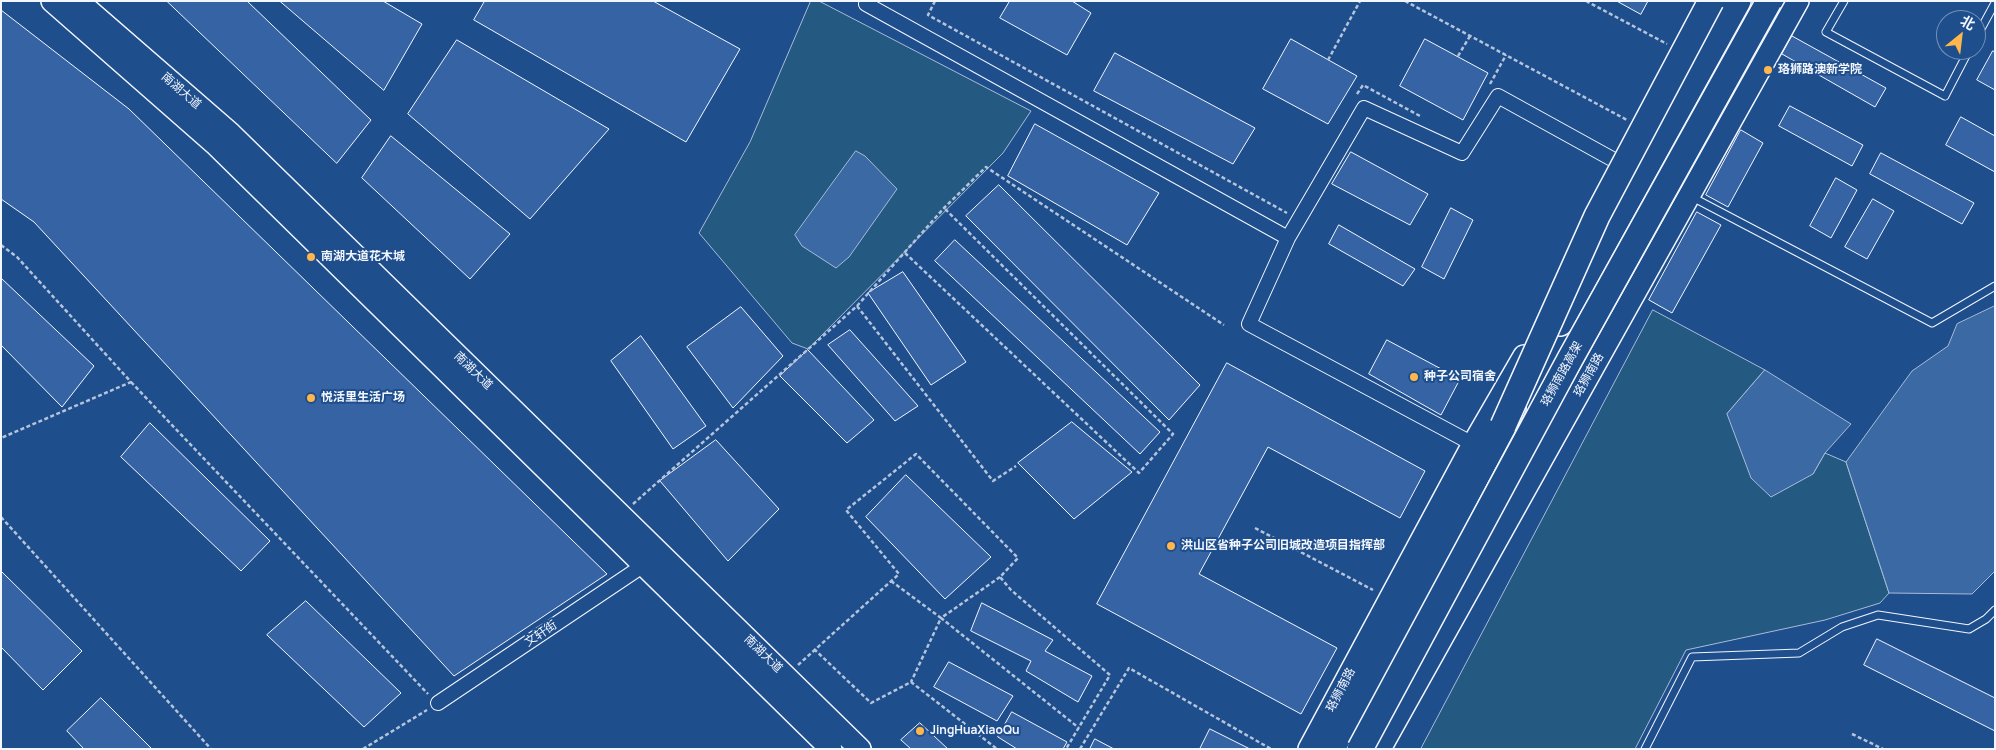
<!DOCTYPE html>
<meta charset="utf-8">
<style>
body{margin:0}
#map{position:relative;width:1996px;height:750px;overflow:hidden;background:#1f4e8c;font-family:Manrope,"Noto Sans SC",sans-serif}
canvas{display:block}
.frame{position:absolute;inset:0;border:2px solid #f2f6ff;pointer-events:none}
.north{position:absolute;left:1936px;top:10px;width:50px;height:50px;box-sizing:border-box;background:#1f4e8c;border:1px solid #7391ba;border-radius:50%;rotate:29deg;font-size:14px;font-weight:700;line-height:20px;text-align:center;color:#f2f6ff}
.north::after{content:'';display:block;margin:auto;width:18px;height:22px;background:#ffb74d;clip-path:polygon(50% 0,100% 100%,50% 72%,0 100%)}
</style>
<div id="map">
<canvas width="1996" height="750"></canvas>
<div class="frame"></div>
<div class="north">北</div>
</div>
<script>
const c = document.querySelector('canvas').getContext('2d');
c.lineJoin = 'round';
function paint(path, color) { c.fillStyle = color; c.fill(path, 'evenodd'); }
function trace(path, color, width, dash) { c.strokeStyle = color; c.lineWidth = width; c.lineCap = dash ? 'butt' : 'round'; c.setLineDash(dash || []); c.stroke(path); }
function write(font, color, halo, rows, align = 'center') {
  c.font = font + ' Manrope,"Noto Sans SC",sans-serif'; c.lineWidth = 4; c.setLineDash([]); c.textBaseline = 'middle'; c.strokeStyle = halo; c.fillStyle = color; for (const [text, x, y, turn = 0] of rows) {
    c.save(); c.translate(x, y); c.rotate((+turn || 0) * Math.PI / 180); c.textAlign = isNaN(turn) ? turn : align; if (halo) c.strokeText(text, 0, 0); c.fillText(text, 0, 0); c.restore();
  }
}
const green = new Path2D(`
 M811 1H819L1031 111 1003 153 808 349 792 343 699 233 750 142Z
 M1653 310 1765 370 1727 414 1813 474 1825 453 1846 462 1889 593 1880 603 1825 620 1686 650 1635 749H1421Z`);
paint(green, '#245a82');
trace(green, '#a8bbd7', 1);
const water = new Path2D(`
 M856 151 865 156 897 189 849 257 836 268 802 246 795 235Z
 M1995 306V571L1972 594 1889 593 1846 462 1912 371 1948 346 1957 324Z
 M1765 370 1851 424 1825 453 1813 474 1771 497 1751 478 1727 414Z`);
paint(water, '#3b69a3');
trace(water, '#a8bbd7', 1);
const building = new Path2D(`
 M167 1H247L371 120 337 163Z
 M280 1H383L422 24 384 90Z
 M485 1H653L740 49 686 142 474 20Z
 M1010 1H1072L1091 13 1067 55 1000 18Z
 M1617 1H1648L1641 14Z
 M1 10 129 109 607 574 454 676 34 222 1 199Z
 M1792 36 1886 88 1875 107 1782 54Z
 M1291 39 1357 76 1328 124 1263 89Z
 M1425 39 1488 73 1463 120 1400 86Z
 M457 40 609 129 530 219 408 114Z
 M1993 51 1995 52V90L1977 80Z
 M1115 53 1255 128 1233 164 1094 91Z
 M1790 106 1863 145 1852 166 1779 126Z
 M1961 117 1995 136V172L1946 145Z
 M1035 124 1159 193 1127 245 1008 176Z
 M1741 130 1763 143 1728 207 1706 195Z
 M391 136 510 234 470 279 362 178Z
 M1351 152 1428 194 1410 225 1332 184Z
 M1881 153 1974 203 1962 224 1870 174Z
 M1836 178 1857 190 1831 238 1810 226Z
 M999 185 1200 385 1169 420 966 216Z
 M1873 199 1894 211 1867 259 1845 247Z
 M1451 208 1473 220 1444 279 1422 267Z
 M1697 212 1721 225 1672 313 1649 300Z
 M1339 225 1415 269 1403 286 1329 244Z
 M955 240 1160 432 1140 454 935 261Z
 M903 272 966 362 931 385 868 293Z
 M1 278 94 366 62 407 1 345Z
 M741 307 783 356 733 408 687 347Z
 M850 330 918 406 895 421 828 345Z
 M641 336 706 426 673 449 611 361Z
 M1387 340 1460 379 1441 415 1369 374Z
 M808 350 874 420 847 443 780 376Z
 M1227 363 1425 471 1400 518 1268 447 1199 574 1337 648 1301 714 1097 604Z
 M1072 422 1132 472 1074 519 1018 463Z
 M150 423 270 541 241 571 121 457Z
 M716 440 779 509 728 561 660 481Z
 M906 475 991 557 945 599 866 517Z
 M1 571 82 651 43 690 1 647Z
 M306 601 401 693 364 727 267 635Z
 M982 603 1053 640 1045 651 1092 676 1078 702 1026 671 1031 661 971 631Z
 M1877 639 1995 698V731L1864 665Z
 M949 662 1013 696 997 721 934 687Z
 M101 698 152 749H84L67 731Z
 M1012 712 1067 742 1063 749H1017L998 737Z
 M920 723 948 749H911L901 740Z
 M1210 729 1250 749H1200Z
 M1095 739 1114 749H1090Z`);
paint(building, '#3563a3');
trace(building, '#f2f6ff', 1);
const lane = new Path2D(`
 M1844 1 1826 32 1945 96 1969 50
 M1976 38 1995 3
 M1692 197 1932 323 1995 286
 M1645 749 1692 657 1799 653 1842 627 1878 615 1969 629 1986 619 1995 610`);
const street = new Path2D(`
 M866 4 1288 238
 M1473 444 1249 324 1288 238 1364 108 1462 153 1498 96 1623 165
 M438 703 644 565`);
const primary = new Path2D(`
 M52 1 215 144 831 749
 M78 1 230 133 860 749
 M1309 749 1473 444 1524 356
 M1380 749 1798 1`);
const highway = new Path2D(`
 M1560 323 1738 1
 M1332 749 1513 408`);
trace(lane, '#f2f6ff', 9);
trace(street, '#f2f6ff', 16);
trace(primary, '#f2f6ff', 24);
trace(highway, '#f2f6ff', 28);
trace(new Path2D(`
 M935 1 928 15 1287 213
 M1405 1 1627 120
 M1586 1 1667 44
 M1458 56 1470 36
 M1328 60 1360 1
 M1490 84 1506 55
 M1357 94 1363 85 1420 116
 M1 245 17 257 131 382 1 438
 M905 253 1139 473 1173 434 944 208
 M857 306 944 208 986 167 1224 325
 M131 382 428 694
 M633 504 857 306 993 481 1016 466
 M1 517 211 749
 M1255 528 1373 590
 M1000 577 941 618 1079 728
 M891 581 941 618 911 682
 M814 649 871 703 911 682 997 749
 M798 665 899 574 846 510 916 454 1018 558 1000 577 1011 590 1110 675 1066 749
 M1852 734 1883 749
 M363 749 427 710
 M1080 749 1129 668 1271 749`), '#b3c4dc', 2.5, [4, 2.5]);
trace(lane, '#1f4e8c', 7);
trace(street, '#1f4e8c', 14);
trace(primary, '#1f4e8c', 21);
trace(highway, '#1f4e8c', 25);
const highwayBridge = new Path2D(`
 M1503 426 1597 216 1711 1
 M1360 749 1570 359 1769 1`);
trace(highwayBridge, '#f2f6ff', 28, []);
trace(highwayBridge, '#1f4e8c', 25);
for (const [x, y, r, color] of [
 [1768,70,5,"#ffb74d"],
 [311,257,5,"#ffb74d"],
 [1414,377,5,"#ffb74d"],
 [311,398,5,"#ffb74d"],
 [1171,546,5,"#ffb74d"],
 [920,731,5,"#ffb74d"]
]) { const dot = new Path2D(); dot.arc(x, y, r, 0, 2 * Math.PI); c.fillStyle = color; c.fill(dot); trace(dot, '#1f4e8c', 2); }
write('bold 12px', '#f2f6ff', '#1f4e8c', [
 ["珞狮路澳新学院",1778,70],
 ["南湖大道花木城",321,257],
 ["种子公司宿舍",1424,377],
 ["悦活里生活广场",321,398],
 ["洪山区省种子公司旧城改造项目指挥部",1181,546],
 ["JingHuaXiaoQu",930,731]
], 'left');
write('12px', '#f2f6ff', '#1f4e8c', [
 ["南湖大道",181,91,41],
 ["南湖大道",473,371,44],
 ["珞狮南路高架",1562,374,-61],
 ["珞狮南路",1589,375,-61],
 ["文轩街",541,634,-34],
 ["南湖大道",763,654,44],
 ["珞狮南路",1341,690,-62]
]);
</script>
